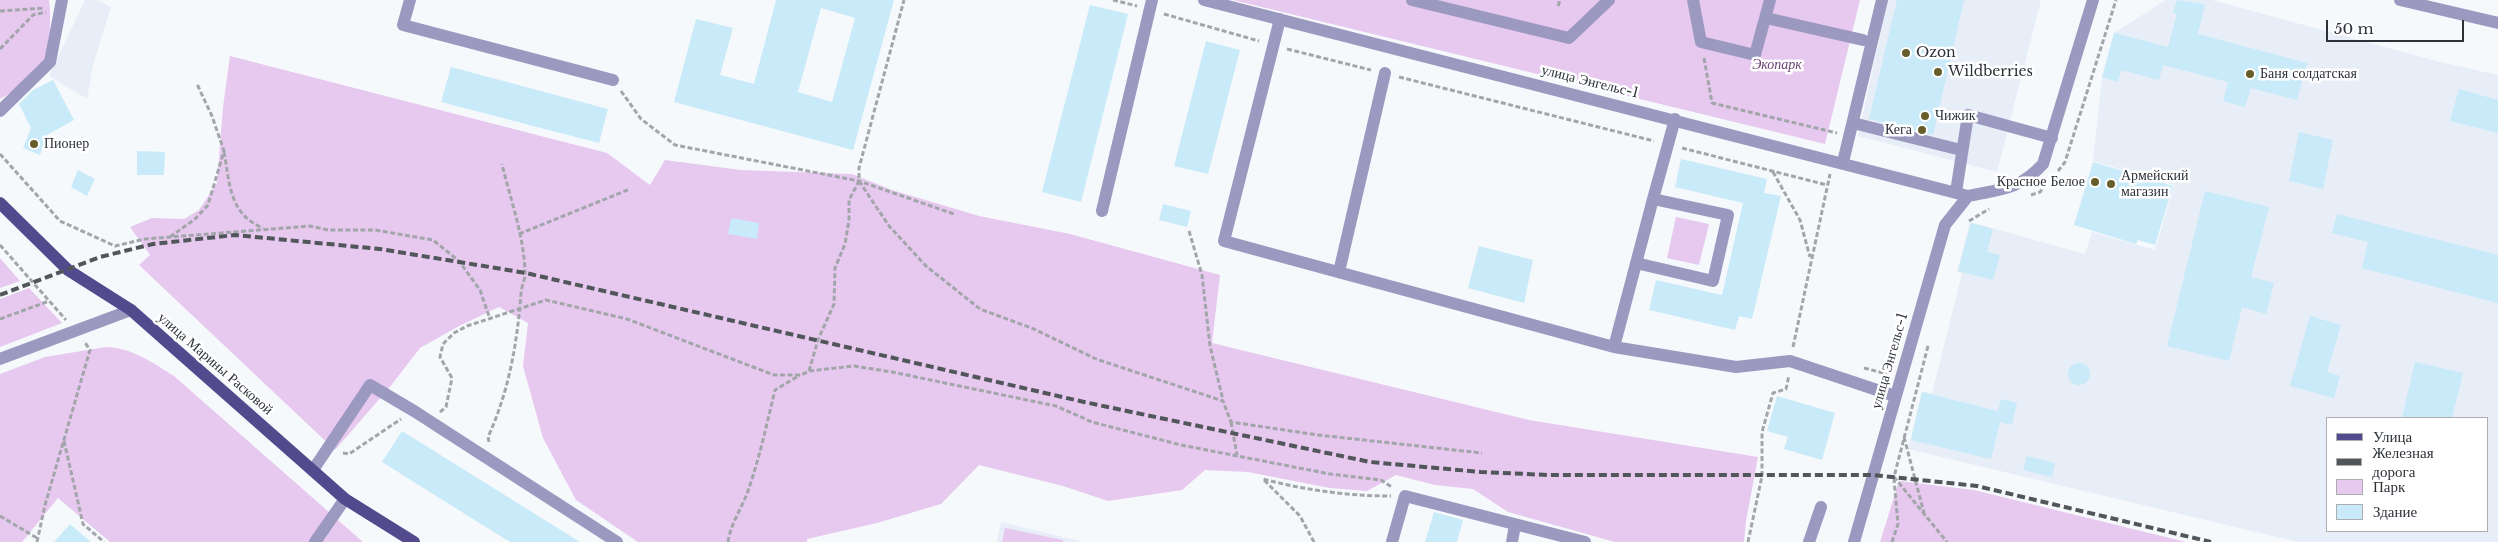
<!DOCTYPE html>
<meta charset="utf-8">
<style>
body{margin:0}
#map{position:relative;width:2498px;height:542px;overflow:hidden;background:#f6f9fc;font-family:"Libre Baskerville",serif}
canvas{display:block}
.legend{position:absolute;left:2326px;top:417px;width:162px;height:115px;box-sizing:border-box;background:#fff;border:1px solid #abadaf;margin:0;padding:6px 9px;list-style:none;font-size:15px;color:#2d3238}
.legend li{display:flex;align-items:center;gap:10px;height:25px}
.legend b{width:25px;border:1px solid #abadaf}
.scale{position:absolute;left:2326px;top:20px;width:138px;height:22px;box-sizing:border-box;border:2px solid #2d3238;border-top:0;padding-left:6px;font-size:15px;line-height:18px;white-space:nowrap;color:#2d3238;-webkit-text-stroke:4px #fff;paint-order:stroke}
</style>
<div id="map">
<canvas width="2498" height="542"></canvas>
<ul class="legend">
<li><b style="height:6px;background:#534a8e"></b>Улица</li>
<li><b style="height:6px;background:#51565b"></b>Железная дорога</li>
<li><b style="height:14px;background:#e7c8ef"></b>Парк</li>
<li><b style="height:14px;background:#c8eaf9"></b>Здание</li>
</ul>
<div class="scale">50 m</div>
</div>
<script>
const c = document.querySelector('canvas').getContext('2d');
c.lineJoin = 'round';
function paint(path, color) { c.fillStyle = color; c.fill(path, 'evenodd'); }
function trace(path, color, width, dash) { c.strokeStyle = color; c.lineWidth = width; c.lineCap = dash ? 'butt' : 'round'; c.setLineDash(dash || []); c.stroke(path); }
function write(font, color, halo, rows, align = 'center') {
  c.font = font + ' "Libre Baskerville",serif'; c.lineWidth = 5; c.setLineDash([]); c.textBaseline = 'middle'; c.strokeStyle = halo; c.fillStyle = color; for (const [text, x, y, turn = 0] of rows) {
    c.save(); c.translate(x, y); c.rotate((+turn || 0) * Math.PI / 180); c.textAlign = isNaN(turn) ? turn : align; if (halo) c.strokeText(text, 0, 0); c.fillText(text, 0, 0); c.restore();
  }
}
paint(new Path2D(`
 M85 0H97L111 7 93 65 87 99 49 76Z
 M1888 0H2041L1997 172 1858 136Z
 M2166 0H2212L2440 62 2498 75V542H2298L1908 449 1922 391 1932 393 1962 274 1957 272 1970 222 2085 254 2092 232 2155 250 2174 185 2093 161 2102 77 2114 33ZM2327 418H2487V531H2327Z
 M1001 522 1084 542H997Z`), '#e7eef7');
paint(new Path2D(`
 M0 0H49C51 13 51 50 44 61 34 77 16 90 0 99Z
 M1233 0H1860L1825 144Z
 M230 56 607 153 650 185 665 160 741 170 852 174 892 190 979 216 1070 234 1220 275 1212 343 1529 420 1758 457 1746 521 1744 542H1615L1508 512 1473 489 1435 485 1396 475 1367 491 1330 488 1248 472 1205 470 1182 490 1108 501 1063 486 979 465 941 504 877 523 807 539V542H638L576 500 543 438 523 366 528 323 499 307 461 325 420 348 389 388 335 450 139 265 150 255 130 227 152 218 184 219 199 210 217 183 223 107Z
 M1676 217 1709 224 1699 265 1667 258Z
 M0 258 20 281 0 288Z
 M29 288 62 323 0 347V299Z
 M106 347C132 348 152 362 174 376L363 542H110L58 498 22 542H0V374L45 357Z
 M1899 481 1974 490 2186 542H1880Z
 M1005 528 1063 540V542H1002Z`), '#e7c8ef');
paint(new Path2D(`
 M776 0H894L853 150 674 102 696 19 733 28 720 75 754 84ZM821 8 855 18 832 102 798 92Z
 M1897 0H1964L1933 135 1869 119Z
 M2177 0 2205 4 2198 34 2307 63 2297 100 2251 88 2245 107 2223 101 2228 82 2163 65 2159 80 2121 70 2118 82 2102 77 2114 33 2168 47 2177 14 2173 13Z
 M1090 5 1128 14 1081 202 1042 192Z
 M1206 41 1240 50 1208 174 1174 166Z
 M451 67 608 109 599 143 441 102Z
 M53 80 74 120 47 135 40 155 23 148 31 128 19 104 33 90Z
 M2459 89 2498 100V133L2450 121Z
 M2299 132 2333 140 2323 189 2289 181Z
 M137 151 165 152 164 175H137Z
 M1681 159 1767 179 1764 193 1781 196 1752 319 1739 316 1735 330 1649 310 1656 280 1722 295 1743 203 1675 187Z
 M2093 162 2173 186 2155 245 2138 240 2136 244 2074 225Z
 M78 170 95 179 87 196 71 187Z
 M2205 191 2269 207 2251 277 2274 283 2266 314 2242 307 2229 361 2167 346Z
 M1163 204 1191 211 1187 227 1159 220Z
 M2337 214 2498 255V303L2362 268 2368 242 2332 233Z
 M731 218 759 223 757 239 728 234Z
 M1971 223 1993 229 1987 252 2000 255 1993 280 1958 271Z
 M1479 246 1533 260 1524 303 1468 288Z
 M2310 316 2341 325 2327 372 2340 376 2334 398 2290 386Z
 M2415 362 2463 373 2452 418H2402Z
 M2068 374a11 11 0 1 1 22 0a11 11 0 1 1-22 0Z
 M1922 392 1998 411 2001 399 2017 403 2012 425 2000 422 1991 459 1911 440Z
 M1777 396 1835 413 1822 460 1784 449 1788 437 1767 431Z
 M402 431 580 542H510L465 514 382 462Z
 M2027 456 2055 463 2052 477 2023 470Z
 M1434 512 1463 520 1457 542H1425Z
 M70 524 91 542H54Z`), '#c8eaf9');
trace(new Path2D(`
 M1113 0 1137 6
 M1558 6 1560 0
 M0 11 45 8
 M1164 14 1259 41
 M0 49 33 15 46 12
 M1287 49 1371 70
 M1704 58 1712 103 1837 133
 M1399 77 1654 141
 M621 91 641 119 675 145 859 181 954 214
 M1682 148 1827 185
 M224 152C230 184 229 214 263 228
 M0 154 60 221 115 246 145 239 310 226 328 230H375L433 240 459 261 480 290 490 319
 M2058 171 2065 162 2116 0
 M1773 172 1800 220 1810 257
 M859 181 889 226 926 266 980 309 1034 329 1096 359 1223 401 1231 422 1318 435 1482 453
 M2031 195 2040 192 2047 183
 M1969 221 1989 209
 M1189 231 1202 275 1210 346 1223 400
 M519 234 630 189
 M170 237 195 219 208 205 224 151 212 116 197 84
 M0 245 66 320
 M0 319 49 301
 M1928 346 1894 477 1947 542
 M1793 347 1830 174
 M1864 368 1887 374
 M809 371 818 340 834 304 835 268 845 244 849 220V200L859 181V168L904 0
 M440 412 446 407 452 378 440 357 443 344 454 333 467 326 546 300 627 319 774 375H801L809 371 854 366 892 372 1056 406 1092 422 1181 445 1330 474 1381 480 1393 488
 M1231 422 1237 455
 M1904 437 1924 513
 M64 441 83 524 104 542
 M489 442 488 437C509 391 517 344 521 294 521 286 526 279 525 272 524 236 510 198 502 164
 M343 453 349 454 401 419
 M0 516 37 538
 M37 542 45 505 90 350 84 341
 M728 542C731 522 743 507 749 488 760 456 767 423 775 390L800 375
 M1314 542 1300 516 1263 479C1305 490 1347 496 1391 496
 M1748 542 1762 476V432L1773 393 1786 389 1789 375
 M1892 542 1898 524 1894 479`), '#a2a6aa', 3, [5, 2.5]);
trace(new Path2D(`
 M410 0 403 25 613 80
 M1204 0 1968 196 1945 225 1854 542
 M1412 0 1569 38 1609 0
 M1693 0 1701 42 1755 55 1770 0
 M2400 0 2498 23
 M1766 18 1863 40
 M1280 19 1224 241 1614 347 1736 367 1790 361 1895 396
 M0 111 50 62 62 0
 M1853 123 1961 150
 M1843 162 1882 0
 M1956 192 1968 115 2052 138
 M1968 196C2001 189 2019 190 2043 164L2093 0
 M1102 211 1152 0
 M1636 263 1713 281 1728 215 1653 199 1675 119
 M1339 272 1385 73
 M1614 347 1653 199
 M0 359 131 310
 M313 470 370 385 414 411 617 542
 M315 542 345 499
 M1392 542 1405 496 1585 542
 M1512 542 1515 525
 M1809 542 1821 507`), '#9c99c1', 12);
trace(new Path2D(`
 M0 203 68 270 131 310 345 499 414 542`), '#534a8e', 12);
trace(new Path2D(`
 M0 295 100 257 153 244 235 235 380 249 526 273 1084 402 1370 462 1481 472 1549 475H1873L1977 486 2211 542`), '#51565b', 4, [8, 4]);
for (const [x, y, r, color] of [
 [1906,53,5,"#665d2a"],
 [1938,72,5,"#665d2a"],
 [2250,74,5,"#665d2a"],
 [1925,116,5,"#665d2a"],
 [1922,130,5,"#665d2a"],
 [34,144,5,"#665d2a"],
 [2095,182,5,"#665d2a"],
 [2111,184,5,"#665d2a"]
]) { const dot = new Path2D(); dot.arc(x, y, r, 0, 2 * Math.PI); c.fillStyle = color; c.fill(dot); trace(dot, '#fff', 2); }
write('14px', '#2d3238', '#fff', [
 ["Ozon",1916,53],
 ["Wildberries",1948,72],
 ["Баня солдатская",2260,74],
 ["Чижик",1935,116],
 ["Кега",1912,130,"right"],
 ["Пионер",44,144],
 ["Армейский",2121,176],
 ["магазин",2121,192],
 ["Красное Белое",2085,182,"right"]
], 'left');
write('italic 14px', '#6a4075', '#fff', [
 ["Экопарк",1777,65]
]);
write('14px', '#2d3238', '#fff', [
 ["улица Энгельс-1",1590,82,14],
 ["улица Энгельс-1",1890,361,-74],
 ["улица Марины Расковой",215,364,41]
]);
</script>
